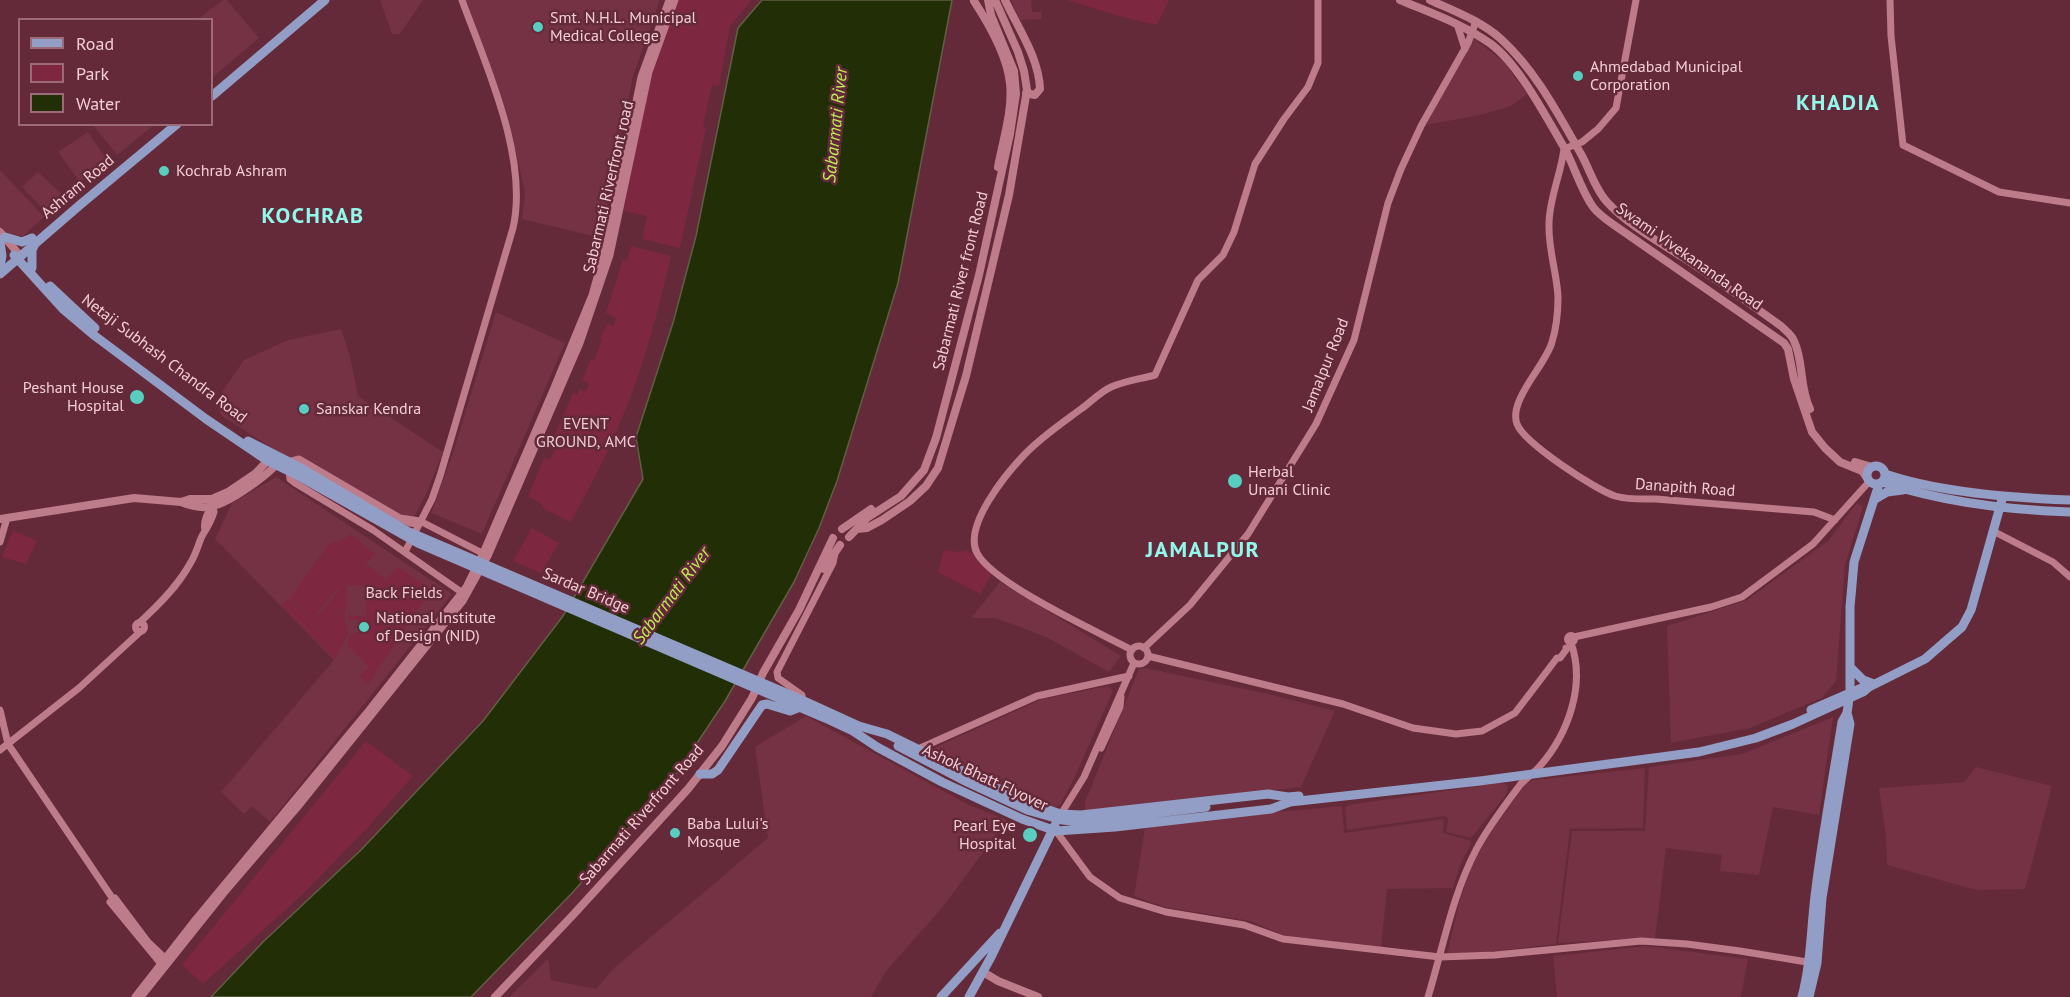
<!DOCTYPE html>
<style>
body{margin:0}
#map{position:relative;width:2070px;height:997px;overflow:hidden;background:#642a39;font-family:"PT Sans",sans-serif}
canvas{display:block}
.legend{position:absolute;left:18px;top:18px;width:195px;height:108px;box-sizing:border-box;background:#642a39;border:2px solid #9d6b77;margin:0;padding:8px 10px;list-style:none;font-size:18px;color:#f2cdd4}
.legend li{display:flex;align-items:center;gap:12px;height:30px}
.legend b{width:30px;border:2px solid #9d6b77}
</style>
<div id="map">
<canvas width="2070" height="997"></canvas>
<ul class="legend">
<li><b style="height:8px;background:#929ec5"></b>Road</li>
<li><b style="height:16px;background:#7d2741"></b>Park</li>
<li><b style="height:16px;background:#222e06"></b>Water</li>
</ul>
</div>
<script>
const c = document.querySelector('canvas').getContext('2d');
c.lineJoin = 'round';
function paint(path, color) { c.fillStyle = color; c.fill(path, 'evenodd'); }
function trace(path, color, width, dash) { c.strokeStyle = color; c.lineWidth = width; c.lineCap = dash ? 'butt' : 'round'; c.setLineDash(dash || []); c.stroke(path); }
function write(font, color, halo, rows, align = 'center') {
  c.font = font + ' "PT Sans",sans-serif'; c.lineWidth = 5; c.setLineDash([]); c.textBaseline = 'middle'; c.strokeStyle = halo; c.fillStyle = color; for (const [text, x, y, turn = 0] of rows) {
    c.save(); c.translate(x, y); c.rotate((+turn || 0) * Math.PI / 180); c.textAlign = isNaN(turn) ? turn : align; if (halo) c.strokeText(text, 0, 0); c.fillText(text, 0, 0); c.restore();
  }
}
paint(new Path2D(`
 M223 0H227L259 38 212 78V20L198 19Z
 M380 0H423L400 34H392Z
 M466 0H660L633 76 601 238 522 219 525 193 508 116Z
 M1011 0H1031L1032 12H1041L1042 19 1020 20Z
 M1473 38 1504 62 1527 94 1511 106 1480 115 1426 125 1471 39Z
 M93 125H154L117 155Z
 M88 132 108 162 80 182 58 152Z
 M0 170 44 217 23 236H12L0 229Z
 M38 172 65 197 48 214 22 187Z
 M496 312 565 343 482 534 431 513 453 453Z
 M341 329 350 356 358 396 443 452 427 492 414 517 408 524 294 462 222 416 218 408 216 401 244 360 288 340Z
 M276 477 452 594 270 822 252 806 244 814 221 792 334 660 215 539 232 503Z
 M1857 503 1863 507 1845 565 1836 681 1822 698 1750 728 1671 743 1667 626 1747 600 1828 541Z
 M1000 582 1121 656 1109 672 1048 638 1023 628 995 618H971Z
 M1145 668 1264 693 1335 711 1301 787 1093 811 1085 810V802L1139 669Z
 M1108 686 1113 691 1074 779 1060 805 1051 808 932 753 936 747 1042 699Z
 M806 716 969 805 1007 820 942 908 887 970 871 997H509L548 959 551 980 596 989 614 968 768 838 755 747Z
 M1833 717 1819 815 1773 807 1759 875 1720 871 1722 855 1666 848 1655 938 1558 943 1572 831H1645L1649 767 1742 754Z
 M1976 767 2052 786 2025 889 1976 890 1887 865 1886 837 1879 788 1964 782Z
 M1645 768 1643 828 1570 829 1556 944 1486 952 1447 954 1459 903 1472 863 1497 823 1526 783 1533 780Z
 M1500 783 1507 785 1508 788 1505 796 1471 838 1446 832 1448 819 1445 816 1347 830 1345 807 1348 805Z
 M1342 806 1344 833 1444 819 1443 833 1472 841 1460 865 1453 888 1387 889 1381 947 1285 936 1250 921 1165 907 1134 896 1145 828 1231 816Z
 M1646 946 1748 959 1741 997H1557L1553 956Z`), '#743244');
paint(new Path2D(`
 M679 0H752L730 26 719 86 712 85 703 127 706 128 680 248 642 239 647 216 624 211 642 115 653 72Z
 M1067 0H1169L1157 25 1119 16Z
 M631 246 671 256C658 313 643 369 620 423 606 458 588 490 571 522L543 508 542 504 528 496 544 458 550 460 556 445 551 443 573 393 577 395 580 389 586 391 589 383 582 380 591 359 594 360 602 339 600 338 603 331H605L607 324 614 326 616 318 606 313 623 259 627 260Z
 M532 528 559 543 541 573 513 561Z
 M13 531 37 541 26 564 2 557Z
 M350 534 376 554 365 563 386 579 375 592 398 567 432 590 410 621 384 601 409 622 368 684 359 676 369 667 347 645 350 635 364 630V622L353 619 348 622 349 615 367 617 365 585 347 586 345 620 348 634 335 659 281 605 289 599 312 618 322 611 342 587C329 593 324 609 312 617L290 598 329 544 345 539Z
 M944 550 959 552 966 550 978 558V564H983L992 574 980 594 938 572Z
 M366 741 413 776 370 825 304 893 203 984 182 965Z`), '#7d2741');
const water = new Path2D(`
 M762 0H952L898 283 837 481 819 528 794 582 725 701 679 770 573 892 471 997H211L263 942 361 850 483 721 563 616 643 479 636 437 673 323 696 236 738 28Z`);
paint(water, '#222e06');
trace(water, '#605e44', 1.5);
trace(new Path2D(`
 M1636 0 1616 108 1598 129 1582 142 1564 149C1561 174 1549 199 1549 224 1548 249 1557 273 1558 297 1558 310 1556 329 1552 342 1546 365 1508 400 1517 424 1524 443 1596 490 1615 496 1629 500 1642 499 1656 499L1814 512 1835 520
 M1890 0 1891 36 1903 145 1999 192 2070 203
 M1457 24 1465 49
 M288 462 299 459 400 518
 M289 471 290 479 295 483 373 530 464 594
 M419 524 410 523 400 518 420 521 486 555
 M1993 531 2053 562 2070 577
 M0 542 7 518
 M405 552 432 499 440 476 513 228C529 158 486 66 462 0
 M135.5 627a4.5 4.5 0 1 1 9 0a4.5 4.5 0 1 1-9 0Z
 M139 623C159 605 178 586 191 562 196 554 198 545 202 536 207 528 211 522 214 512L213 507C207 512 203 523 205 530
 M1567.5 639a3.5 3.5 0 1 1 7 0a3.5 3.5 0 1 1-7 0Z
 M1574 637 1711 607 1742 597 1813 544 1867 484 1868 480
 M1130 655a9 9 0 1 1 18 0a9 9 0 1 1-18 0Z
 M1144 648 1190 605 1248 534 1316 424 1354 340 1388 203 1401 169 1421 126 1468 43 1476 21
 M1132 650C1098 632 993 584 977 553 963 526 1006 474 1024 455 1041 437 1062 423 1081 409 1091 402 1100 392 1111 387 1125 381 1140 379 1155 375L1198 280 1223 255 1234 232 1255 164 1284 119 1308 87 1318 63V0
 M1148 656 1343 704 1413 728 1456 734 1482 731 1515 713 1557 658H1560L1566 650V648
 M802 700V695L778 678 777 672 833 563 835 553
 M0 710 8 744 113 899
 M1101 748 1120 707 1121 697
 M918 749 1037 696 1129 676
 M0 750 79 688 140 632
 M1061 814 1084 777 1134 663
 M1056 831 1090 877 1120 898 1166 912 1244 925 1283 939 1440 957 1495 955 1641 941 1687 944 1740 951 1813 963
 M115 898 148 942 167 960
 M110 902 162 965
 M135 997 195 920 369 710 466 587 483 553 553 390 592 295 607 242 641 77 669 0
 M141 997 224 893 297 808 463 601 488 556 580 343 610 255 649 72 675 0
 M1428 997C1443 948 1452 896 1476 850 1488 827 1505 805 1520 785 1526 778 1534 773 1540 766 1568 734 1586 685 1571 643`), '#be7b8a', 7);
trace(new Path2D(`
 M1005 0C1018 28 1039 58 1040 89L1035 95 1026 93
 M1400 0C1431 13 1463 24 1491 44 1520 66 1546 117 1565 149 1575 168 1581 190 1593 207 1598 214 1607 220 1614 225L1784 343 1788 349 1794 379 1812 432 1825 448 1840 462 1862 471 1867 478
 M1430 0C1454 11 1481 21 1501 39 1536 71 1558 114 1581 154 1590 170 1595 189 1607 202 1628 225 1658 241 1684 258 1717 280 1749 303 1781 326 1786 331 1792 335 1794 341 1804 361 1799 387 1810 409
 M974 1C989 24 1007 55 1010 83 1013 110 1003 140 998 167
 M0 232 17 252
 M1855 462 1872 467
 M181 502C191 506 202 509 213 506 230 502 269 475 279 461
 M0 519 134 498 181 502 190 499H212L228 492 256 473 271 457
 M842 529 871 509
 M857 529 867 528 882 520 910 501 926 486 938 468 966 376 1009 195 1027 90 1024 71 1018 52 995 0
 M849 537 867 518 901 496 924 470 936 438 979 275 1010 134 1016 94 1014 71 991 15 988 0
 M824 569 840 545
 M983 972 998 981 1038 997
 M495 997 573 915 688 789 722 746 752 698 763 673 799 610 833 538`), '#be7b8a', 8);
trace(new Path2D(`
 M212 96 325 0
 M14 255 63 309 95 336 206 419 268 461 297 475 418 543 825 718 853 731 877 747 942 782 1022 819 1056 831 1115 827 1271 809 1290 802 1480 781 1699 752 1756 738 1793 724 1863 692 1869 687 1925 659 1962 627 1971 610 2003 496
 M0 267 2 256 0 242 5 237 22 242 32 238
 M32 268V250L35 244
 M0 274 81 204 177 124
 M50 286 95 328
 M248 441 303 469 409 532 802 700 859 726 887 734 1030 804 1061 814 1081 815 1268 794 1288 797 1299 796
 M1867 475a9 9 0 1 1 18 0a9 9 0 1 1-18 0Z
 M1885 474C1941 493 2012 498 2070 500
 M1882 482C1942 502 2007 510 2070 512
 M1875 499 1887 492 1903 490
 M1850 667 1863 680 1874 684
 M1811 710 1864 687
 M898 746 967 782 1027 810 1062 820 1083 822 1206 807
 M700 774H712L718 770 762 705 767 704 790 711 800 707
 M941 997 1000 933
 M969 997 991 957 1055 825
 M1802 997C1811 963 1811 930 1815 896 1822 838 1833 779 1842 722L1847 713 1850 692V607L1854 562 1879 484
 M1809 997 1817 963 1822 898 1850 724 1847 713`), '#929ec5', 9);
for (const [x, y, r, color] of [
 [538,27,6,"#58cec1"],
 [1578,76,6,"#58cec1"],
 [164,171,6,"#58cec1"],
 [137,397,8,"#58cec1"],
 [304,409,6,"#58cec1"],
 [1235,481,8,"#58cec1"],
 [364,627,6,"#58cec1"],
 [675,833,6,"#58cec1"],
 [1030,835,8,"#58cec1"]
]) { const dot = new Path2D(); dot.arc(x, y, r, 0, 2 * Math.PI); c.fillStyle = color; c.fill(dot); trace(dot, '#642a39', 2); }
write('16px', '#f2cdd4', '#642a39', [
 ["Smt. N.H.L. Municipal",550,18],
 ["Medical College",550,36],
 ["Ahmedabad Municipal",1590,67],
 ["Corporation",1590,85],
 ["Kochrab Ashram",176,171],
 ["Peshant House",124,388,"right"],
 ["Hospital",124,406,"right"],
 ["Sanskar Kendra",316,409],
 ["Herbal",1248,472],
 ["Unani Clinic",1248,490],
 ["National Institute",376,618],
 ["of Design (NID)",376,636],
 ["Baba Lului's",687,824],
 ["Mosque",687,842],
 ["Pearl Eye",1016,826,"right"],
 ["Hospital",1016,844,"right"]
], 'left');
write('16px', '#f2cdd4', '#642a39', [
 ["Ashram Road",78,187,-40],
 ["Sabarmati Riverfront road",609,187,-77],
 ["Swami Vivekananda Road",1689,257,35],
 ["Sabarmati River front Road",961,281,-76],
 ["Netaji Subhash Chandra Road",164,359,37],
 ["Jamalpur Road",1326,365,-68],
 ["Danapith Road",1685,488,4],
 ["Sardar Bridge",586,591,23],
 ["Ashok Bhatt Flyover",985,778,25],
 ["Sabarmati Riverfront Road",642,815,-49]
]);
write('16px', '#ebcbd1', '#642a39', [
 ["EVENT",586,424],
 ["GROUND, AMC",586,442],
 ["Back Fields",404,593]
]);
write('italic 18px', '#bbec51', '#642a39', [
 ["Sabarmati River",836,125,-84],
 ["Sabarmati River",672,596,-53]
]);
c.letterSpacing = '1.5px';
write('bold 22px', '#90f9eb', '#642a39', [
 ["KHADIA",1838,104],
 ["KOCHRAB",313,217],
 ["JAMALPUR",1203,551]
]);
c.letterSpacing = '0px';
</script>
